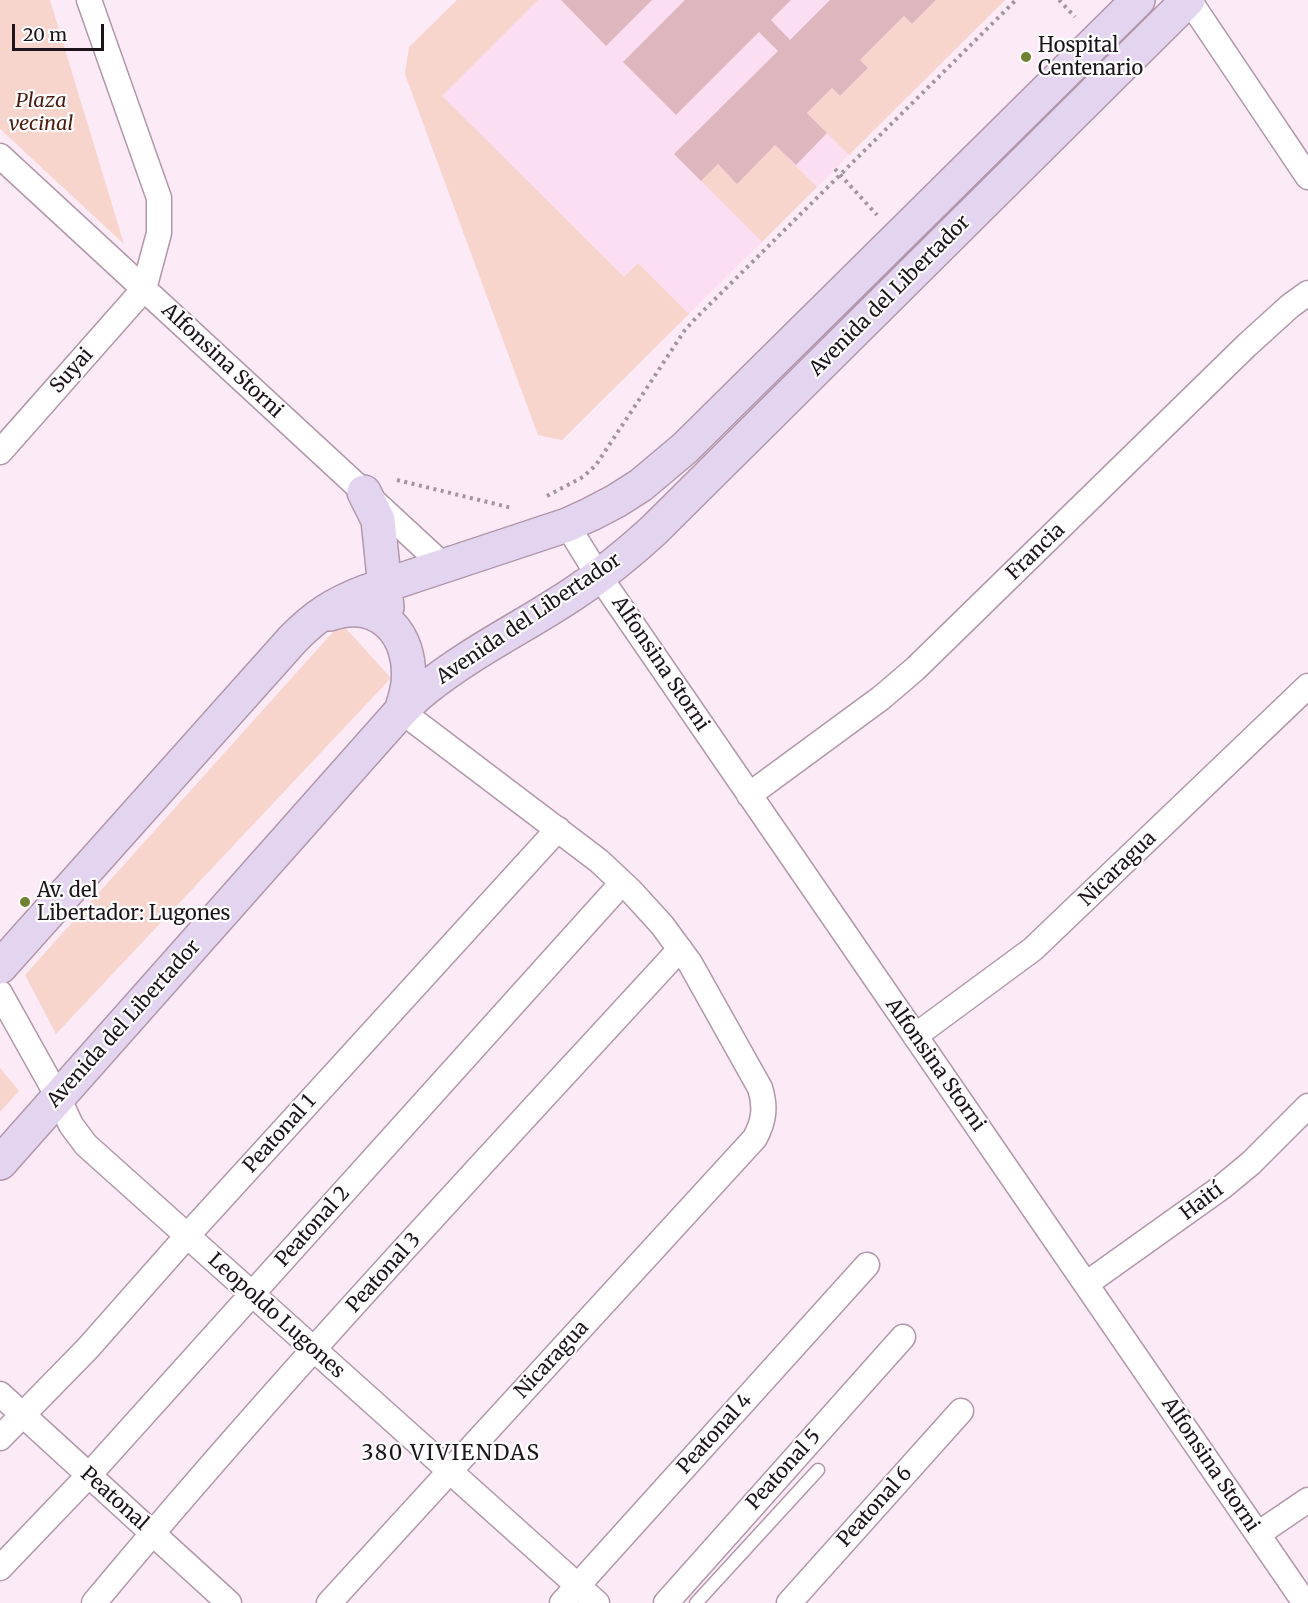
<!DOCTYPE html>
<meta charset="utf-8">
<style>
body{margin:0}
#map{position:relative;width:1308px;height:1603px;overflow:hidden;background:#fceaf7;font-family:Merriweather,serif}
canvas{display:block}
.scale{position:absolute;left:12px;top:24px;width:92px;height:27px;box-sizing:border-box;border:3px solid #1d141b;border-top:0;padding-left:8px;font-size:18px;line-height:21px;white-space:nowrap;color:#1d141b;-webkit-text-stroke:4px #fefefe;paint-order:stroke}
</style>
<div id="map">
<canvas width="1308" height="1603"></canvas>
<div class="scale">20 m</div>
</div>
<script>
const c = document.querySelector('canvas').getContext('2d');
c.lineJoin = 'round';
function paint(path, color) { c.fillStyle = color; c.fill(path, 'evenodd'); }
function trace(path, color, width, dash) { c.strokeStyle = color; c.lineWidth = width; c.lineCap = dash ? 'butt' : 'round'; c.setLineDash(dash || []); c.stroke(path); }
function write(font, color, halo, rows, align = 'center') {
  c.font = font + ' Merriweather,serif'; c.lineWidth = 4.5; c.setLineDash([]); c.textBaseline = 'middle'; c.strokeStyle = halo; c.fillStyle = color; for (const [text, x, y, turn = 0] of rows) {
    c.save(); c.translate(x, y); c.rotate((+turn || 0) * Math.PI / 180); c.textAlign = isNaN(turn) ? turn : align; if (halo) c.strokeText(text, 0, 0); c.fillText(text, 0, 0); c.restore();
  }
}
paint(new Path2D(`
 M457 0H1005L562 440 538 435 405 74 409 47Z`), '#fbdef2');
paint(new Path2D(`
 M0 0H50L124 244 0 129Z
 M457 0H538L442 96 624 277 638 263 689 314 562 440 538 435 405 74 409 47Z
 M936 0H1005L849 155 807 113 832 88 840 96 868 68 860 60 904 16 912 24Z
 M775 145 817 187 762 242 701 181 718 164 737 183Z
 M341 623 391 678 56 1034 25 975Z
 M0 1068 19 1091 0 1112Z`), '#f8d5cc');
paint(new Path2D(`
 M561 0H652L606 46Z
 M685 0H791L771 20 790 40 830 0H936L912 24 904 16 860 60 868 68 840 96 832 88 807 113 827 133 796 165 775 145 737 184 718 164 701 181 674 154 778 51 759 32 676 115 623 62Z`), '#deb7be');
const lane = new Path2D(`
 M696 1603 818 1470`);
const street = new Path2D(`
 M1189 0 1308 177
 M0 156 444 566
 M0 452 144 289 159 233V198L89 0
 M567 525 593 567 1305 1603
 M749 795 881 698 915 669 1247 345 1290 306 1308 293
 M0 993 58 1097 71 1125 86 1145 597 1603
 M915 1036 1033 949 1308 686
 M1086 1284 1222 1187 1251 1163 1308 1106
 M0 1394 229 1603
 M0 1438 88 1348 187 1236 558 829
 M1258 1534 1308 1500
 M0 1568 89 1475 622 883
 M94 1603C281 1378 482 1165 680 949
 M329 1603 755 1138C764 1121 766 1107 760 1088L690 963 662 925 631 891 599 861 401 711
 M562 1603 867 1265
 M666 1603 903 1337
 M789 1603 961 1411`);
const secondary = new Path2D(`
 M364 492 378 520 387 607
 M330 614C380 597 413 635 408 683 407 692 404 702 401 711
 M0 967 292 640C315 616 334 604 365 592L567 525 591 514 616 501 641 485 685 448 1138 0
 M0 1163 401 711C409 703 417 695 425 689 471 652 525 626 573 594 602 575 628 554 653 531L1188 0`);
trace(lane, '#b297aa', 15);
trace(street, '#b297aa', 27);
trace(secondary, '#b297aa', 36);
trace(new Path2D(`
 M1059 0 1075 17
 M835 169 877 215
 M397 480 512 508
 M547 496 583 477 596 465 685 330 694 320 1016 0`), '#a3959f', 4, [3, 4.5]);
trace(lane, '#fff', 12);
trace(street, '#fff', 24);
trace(secondary, '#e3d4f0', 33);
for (const [x, y, r, color] of [
 [1026,57,6,"#6f8232"],
 [25,902,6,"#6f8232"]
]) { const dot = new Path2D(); dot.arc(x, y, r, 0, 2 * Math.PI); c.fillStyle = color; c.fill(dot); trace(dot, '#fefefe', 2); }
write('20px', '#1d141b', '#fefefe', [
 ["Hospital",1038,46],
 ["Centenario",1038,69],
 ["Av. del",37,891],
 ["Libertador: Lugones",37,914]
], 'left');
write('italic 20px', '#4c1c11', '#fefefe', [
 ["Plaza",41,101],
 ["vecinal",41,124]
]);
write('20px', '#1d141b', '#fefefe', [
 ["Avenida del Libertador",890,296,-45],
 ["Alfonsina Storni",222,361,43],
 ["Suyai",72,371,-48],
 ["Francia",1036,552,-44],
 ["Avenida del Libertador",529,619,-34],
 ["Alfonsina Storni",660,664,56],
 ["Nicaragua",1118,869,-44],
 ["Avenida del Libertador",124,1024,-48],
 ["Alfonsina Storni",935,1065,55],
 ["Peatonal 1",280,1134,-48],
 ["Haití",1202,1202,-37],
 ["Peatonal 2",313,1227,-48],
 ["Peatonal 3",384,1273,-48],
 ["Leopoldo Lugones",276,1316,42],
 ["Nicaragua",552,1360,-47],
 ["Peatonal 4",715,1434,-48],
 ["Alfonsina Storni",1210,1465,56],
 ["Peatonal 5",784,1470,-48],
 ["Peatonal",114,1499,42],
 ["Peatonal 6",875,1507,-48]
]);
c.letterSpacing = '1.5px';
write('21px', '#1d141b', '#fefefe', [
 ["380 VIVIENDAS",451,1454]
]);
c.letterSpacing = '0px';
</script>
